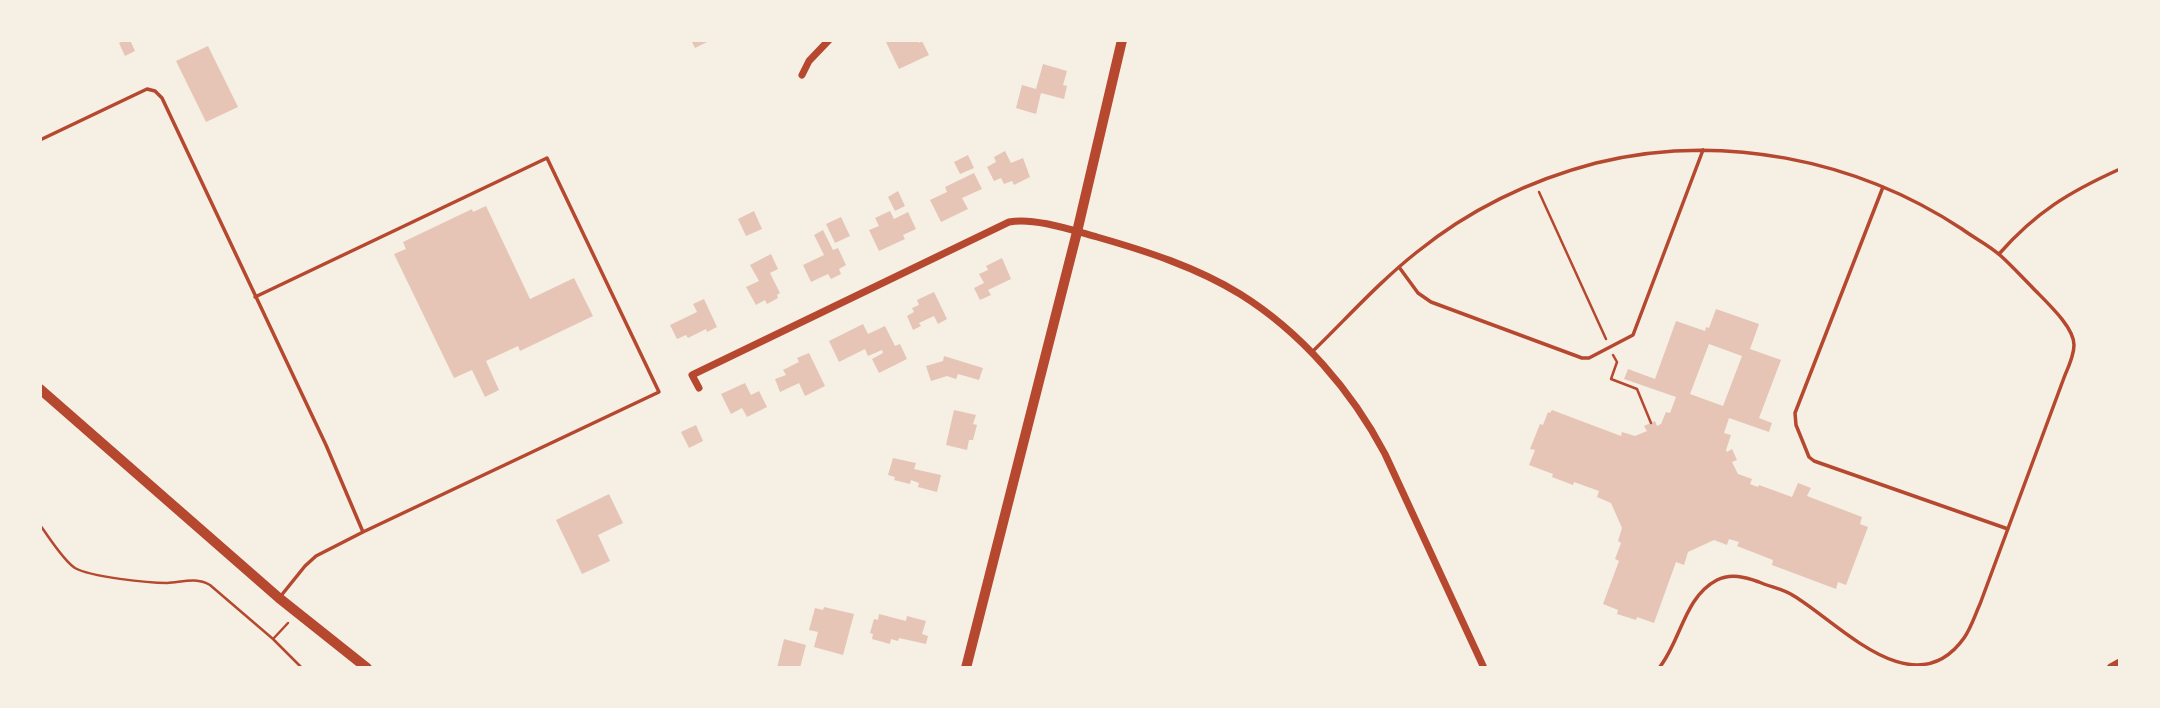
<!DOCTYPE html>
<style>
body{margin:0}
#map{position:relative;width:2160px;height:708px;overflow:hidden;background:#f6efe4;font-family:Ubuntu,sans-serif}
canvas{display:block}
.frame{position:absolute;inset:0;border:42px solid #f6efe4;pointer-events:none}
</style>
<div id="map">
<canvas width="2160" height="708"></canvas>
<div class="frame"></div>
</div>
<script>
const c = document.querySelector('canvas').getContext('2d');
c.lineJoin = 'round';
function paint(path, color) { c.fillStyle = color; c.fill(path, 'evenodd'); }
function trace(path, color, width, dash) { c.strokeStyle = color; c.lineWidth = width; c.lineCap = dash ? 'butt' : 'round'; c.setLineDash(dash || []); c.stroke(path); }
paint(new Path2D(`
 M124 40H130L135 51 125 56 119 43Z
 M691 40H711L695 48Z
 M885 40H918L919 43 922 41 929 55 899 69Z
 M208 46 238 107 206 122 176 61Z
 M1043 64 1067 71 1063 85 1067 86 1064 99 1041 93 1036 114 1016 108 1022 85 1036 89Z
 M1005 151 1011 163 1023 158 1030 177 1014 185 1012 181 1004 184 1001 178 994 181 987 167 996 162 994 157Z
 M968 155 974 168 960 174 954 162Z
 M974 173 982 189 962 198 968 209 941 222 930 200 947 192 945 187Z
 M898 191 905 206 895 211 888 197Z
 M486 206 530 299 574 278 593 316 520 351 518 346 486 361 499 390 485 397 472 370 454 378 394 254 406 249 403 242 472 209 473 212Z
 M754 211 762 229 746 236 738 219Z
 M890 211 894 219 908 212 916 229 903 235 905 239 879 251 869 230 879 226 875 218Z
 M841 217 850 236 835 243 826 224Z
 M823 230 833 250 838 248 846 265 839 269 841 274 831 279 828 274 811 282 803 265 824 255 814 235Z
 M771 254 778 269 770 273 780 293 777 295 778 298 767 304 765 300 756 305 746 287 759 281 750 265Z
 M1002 258 1011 279 988 290 991 295 980 300 974 288 984 283 979 274 988 270 986 266Z
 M934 292 947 319 938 324 934 316 919 323 921 326 913 330 907 316 914 312 912 308 919 305 917 300Z
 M704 299 717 327 707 332 706 329 688 338 686 335 677 339 670 325 697 312 693 304Z
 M1716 309 1759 324 1750 349 1781 360 1759 418 1772 423 1769 432 1729 418 1724 433 1731 435 1726 450 1727 452 1732 449 1737 460 1732 462 1738 474 1752 479 1750 484 1758 487 1759 485 1792 497 1798 483 1811 488 1807 496 1862 517 1860 524 1868 527 1846 585 1838 582 1836 589 1772 565 1773 560 1737 546 1739 542 1729 539 1727 545 1714 540 1688 552 1684 565 1676 562 1654 623 1637 617 1636 620 1617 614 1618 610 1603 604 1619 561 1615 559 1621 543 1618 541 1622 528 1611 503 1597 497 1599 491 1574 482 1573 485 1552 477 1553 474 1529 465 1535 450 1530 449 1540 424 1543 425 1548 412 1550 413 1552 410 1621 436 1622 432 1635 436 1647 431 1644 426 1655 421 1657 426 1661 424 1666 412 1670 413 1676 397 1624 379 1628 369 1655 379 1676 321 1705 331 1706 327 1709 328ZM1709 344 1742 356 1723 406 1690 394Z
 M863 324 868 334 885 326 895 346 900 344 907 359 879 373 872 359 883 353 882 350 868 356 865 349 839 362 829 341Z
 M809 353 825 386 805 396 799 383 780 392 775 379 786 375 783 370 799 362 797 358Z
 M944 356 983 368 979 380 958 374 956 379 947 376 931 381 926 366 943 361Z
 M745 383 751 395 759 391 767 407 747 417 742 408 731 414 721 394Z
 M954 410 976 415 973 424 977 425 973 440H969L967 450 946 445Z
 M696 425 703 441 689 448 681 432Z
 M893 458 916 463 914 469 941 475 937 492 918 487 919 483 911 480 910 484 894 480 895 477 888 475Z
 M609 494 623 523 598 535 610 561 582 574 556 520Z
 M824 607 854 614 843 655 814 647 818 632 809 630 815 608 823 610Z
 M879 614 906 621 907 616 926 621 922 634 928 636 926 644 899 638 898 641 891 639 890 644 872 639 873 634 870 633 874 619 878 620Z
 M784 639 806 645 800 668H777Z`), '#e6c5b7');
trace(new Path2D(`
 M1539 192 1606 339
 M1613 355 1617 362 1611 379 1637 389 1651 423
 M40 525C49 537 63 560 75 568 91 577 148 583 167 583 183 582 196 577 210 585L273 639
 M288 623 273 639 302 668`), '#b5482f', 2.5);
trace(new Path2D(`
 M40 140 147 89 155 91 162 98 326 445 363 532 316 556 305 566 280 597
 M1883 187 1795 413 1796 425 1809 457 1814 461 2008 529
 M1999 254C2036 212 2069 192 2120 169
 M1399 267 1418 293 1431 302 1582 358H1589L1633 335 1703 150
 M255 297 547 158 659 392 363 532
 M1313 351C1347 318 1379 282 1417 252 1469 210 1531 180 1596 163 1720 132 1856 159 1962 229 1974 238 1989 245 2001 256 2011 265 2021 276 2031 286 2044 300 2074 326 2074 345 2074 355 2069 366 2065 375L1980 604C1975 615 1971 628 1964 638 1914 708 1839 623 1794 596 1784 589 1770 587 1759 582 1745 577 1731 573 1717 580 1684 597 1681 641 1659 668`), '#b5482f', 3.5);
trace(new Path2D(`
 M802 75 809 61 829 40
 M699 388 692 375 1009 222C1033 217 1072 230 1097 237 1146 251 1196 267 1240 294 1301 332 1352 391 1385 454L1484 668`), '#b5482f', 7);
trace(new Path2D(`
 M2111 668 2120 663`), '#b5482f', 9);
trace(new Path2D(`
 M40 389 279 598 367 668
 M966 668 1077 232 1122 40`), '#b5482f', 10);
</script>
